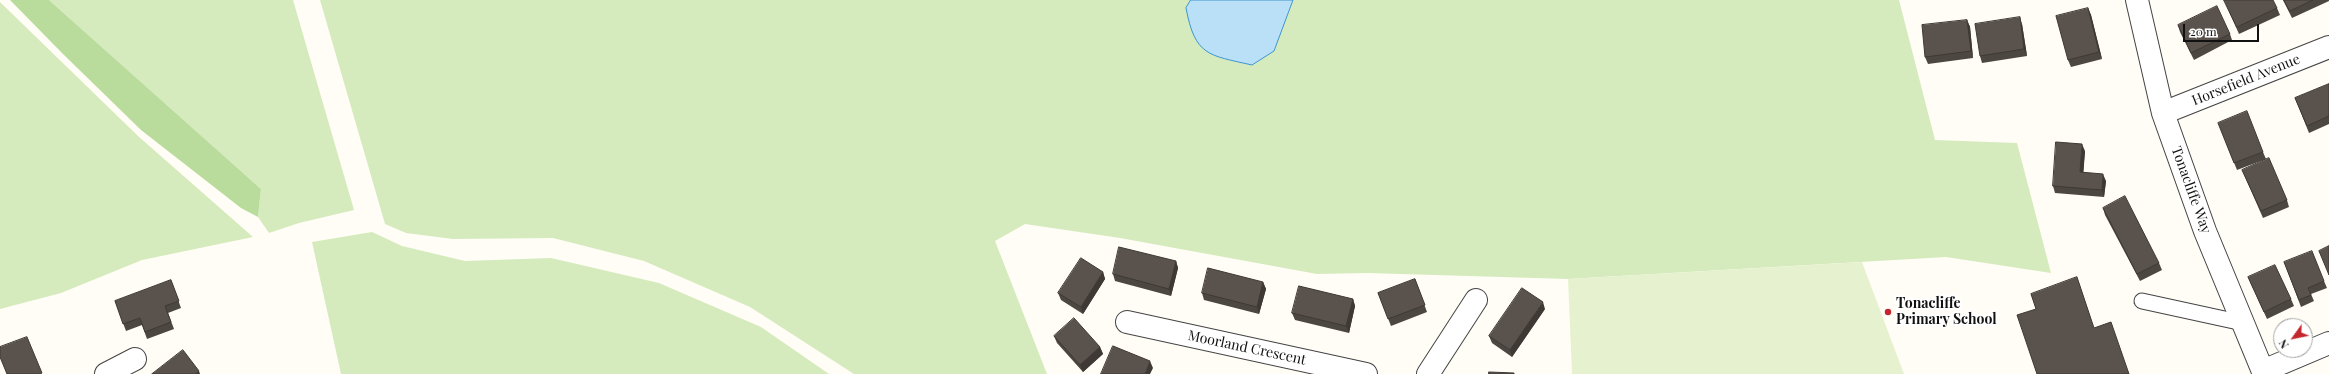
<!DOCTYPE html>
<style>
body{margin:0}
#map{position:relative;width:2329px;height:374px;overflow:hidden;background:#fffdf5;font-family:"Playfair Display",serif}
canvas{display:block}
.north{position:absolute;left:2273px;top:318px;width:40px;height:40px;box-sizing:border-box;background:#fff;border:1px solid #a0a0a0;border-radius:50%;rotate:237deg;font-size:11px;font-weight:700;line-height:16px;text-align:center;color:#111}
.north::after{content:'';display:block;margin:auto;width:14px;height:18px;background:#c4262e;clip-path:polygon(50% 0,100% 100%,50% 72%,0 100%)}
.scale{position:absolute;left:2183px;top:24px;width:76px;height:18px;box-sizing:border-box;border:2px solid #111;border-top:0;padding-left:5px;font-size:12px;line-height:14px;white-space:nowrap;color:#111;-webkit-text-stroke:3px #fff;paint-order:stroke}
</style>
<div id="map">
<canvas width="2329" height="374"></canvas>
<div class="north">N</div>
<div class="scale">20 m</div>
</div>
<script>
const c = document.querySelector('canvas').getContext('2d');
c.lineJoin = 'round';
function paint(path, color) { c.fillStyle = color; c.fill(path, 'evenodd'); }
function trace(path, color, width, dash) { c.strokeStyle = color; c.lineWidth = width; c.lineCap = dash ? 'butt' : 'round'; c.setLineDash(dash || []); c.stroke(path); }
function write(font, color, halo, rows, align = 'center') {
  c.font = font + ' "Playfair Display",serif'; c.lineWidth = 4; c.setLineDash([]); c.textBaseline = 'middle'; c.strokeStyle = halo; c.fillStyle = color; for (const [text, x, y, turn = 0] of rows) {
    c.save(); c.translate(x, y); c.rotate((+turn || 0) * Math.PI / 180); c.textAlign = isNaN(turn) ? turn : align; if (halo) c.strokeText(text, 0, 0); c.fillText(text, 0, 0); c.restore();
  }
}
paint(new Path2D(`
 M49 0H293L354 210 299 223 269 233 258 217 261 189Z
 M320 0H1899L1935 140 2017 143 2051 273 1946 257 1568 279 1368 273 1317 274 1120 238 1025 224 995 241 1047 374H854L750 307 644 261 553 238 453 239 406 233 385 224Z
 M0 2 138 136 253 237 142 260 61 293 0 309Z
 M372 232 402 246 465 261 551 258 659 283 761 327 829 374H341L312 242Z`), '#d5ebbd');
paint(new Path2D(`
 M10 0H49L261 189 258 217 241 208 141 130 62 53Z`), '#b9dc9c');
paint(new Path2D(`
 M1862 262 1904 374H1572L1568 279Z`), '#e6f2cf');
const water = new Path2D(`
 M1191 0H1293L1274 51 1252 65C1208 55 1195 56 1186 8Z`);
paint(water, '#b9e0f7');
trace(water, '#3f96cf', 1);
const service = new Path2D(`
 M2142 301 2243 323`);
const minor = new Path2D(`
 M2137 0 2163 113 2205 231 2264 374
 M2163 113 2329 47
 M1127 322 1366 374
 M2263 371 2329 343
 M106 374 135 359
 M1428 374 1476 300`);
trace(service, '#444', 17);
trace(minor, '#444', 24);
trace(service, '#fff', 15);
trace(minor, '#fff', 22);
paint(new Path2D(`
 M2224 0 2277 8 2280 15 2239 34Z
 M2283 0H2329V1L2292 18Z
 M2088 8 2091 15 2102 59 2071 67 2068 60Z
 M1967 20 1970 27 1973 58 1928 64 1925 57Z
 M2022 24 2027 56 1982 63 1980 56Z
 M2178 25 2230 34 2232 40 2194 60 2180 32Z
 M2329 84V124L2309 133 2295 98Z
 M2221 130 2263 152 2266 159 2237 170Z
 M2085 151 2083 172 2106 181 2104 197 2055 193 2053 186Z
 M2242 170 2287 200 2289 207 2263 218Z
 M2103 208 2159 263 2162 270 2140 281 2105 215Z
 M1176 261 1178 268 1171 296 1115 281 1113 274Z
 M2284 262 2324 281 2327 288 2311 294 2314 301 2301 307Z
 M1103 272 1105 279 1083 314 1061 300 1058 293Z
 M2248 277 2291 299 2294 306 2267 319 2251 284Z
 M1415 279 1427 312 1391 326 1378 293Z
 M171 280 181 308 168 313 174 329 147 339 142 325 126 331 115 301Z
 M1263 282 1266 289 1259 314 1204 300 1202 293Z
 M1353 299 1355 306 1349 333 1295 320 1292 313Z
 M1545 309 1512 357 1492 343 1489 336Z
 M1054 336 1100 347 1103 354 1083 372 1057 343Z`), '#4d4742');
paint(new Path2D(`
 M2088 8 2091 15 2102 59 2099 52Z
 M2020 17 2022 24 2027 56 2024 49Z
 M1967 20 1970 27 1973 58 1971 51Z
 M2082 144 2085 151 2083 179 2080 172Z
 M2103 174 2106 181 2104 197 2102 190Z
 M1176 261 1178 268 1171 296 1169 289Z
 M1103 272 1105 279 1083 314 1081 307Z
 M1263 282 1266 289 1259 314 1257 307Z
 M1353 299 1355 306 1349 333 1346 326Z
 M1543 302 1545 309 1512 357 1510 350Z
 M1100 347 1103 354 1083 372 1080 365Z
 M1150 361 1153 368 1150 374H1145Z
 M199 371 200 374H195Z`), '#3f3936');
const building = new Path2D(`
 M2224 0H2273L2277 8 2237 27Z
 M2284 0H2313L2290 11Z
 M2217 6 2230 34 2191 53 2178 25Z
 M2088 8 2099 52 2068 60 2056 16Z
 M2020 17 2024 49 1980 56 1975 24Z
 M1967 20 1971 51 1925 57 1922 25Z
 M2329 84V116L2307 126 2295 98Z
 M2247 111 2263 152 2234 163 2218 123Z
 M2056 142 2082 144 2080 172 2103 174 2102 190 2053 186Z
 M2269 158 2287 200 2261 211 2242 170Z
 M2125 196 2159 263 2137 274 2103 208Z
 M2329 246V275L2319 251Z
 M1119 247 1176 261 1169 289 1113 274Z
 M2312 251 2324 281 2308 288 2311 295 2299 300 2284 262Z
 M1081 258 1103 272 1081 307 1058 293Z
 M2275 265 2291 299 2264 312 2248 277Z
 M1208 268 1263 282 1257 307 1202 293Z
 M2077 277 2094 328 2111 322 2129 374H2037L2017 315 2036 309 2031 294Z
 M1415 279 1425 305 1388 319 1378 293Z
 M171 280 179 301 165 306 171 322 145 332 140 318 123 324 115 301Z
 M1299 286 1353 299 1346 326 1292 313Z
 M1522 288 1543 302 1510 350 1489 336Z
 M1074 318 1100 347 1080 365 1054 336Z
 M27 337 42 373 40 374H7L0 357V347Z
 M1113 346 1150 361 1145 374H1101Z
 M183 350 199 371 195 374H152Z
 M1489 372 1514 373V374H1489Z`);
paint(building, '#5a524d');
trace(building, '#3f3936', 1);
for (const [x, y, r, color] of [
 [1888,312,4,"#c4262e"]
]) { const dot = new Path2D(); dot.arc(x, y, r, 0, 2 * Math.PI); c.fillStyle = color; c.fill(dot); trace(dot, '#fff', 1.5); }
write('14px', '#111', '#fff', [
 ["Horsefield Avenue",2246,80,-22],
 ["Tonacliffe Way",2191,190,70],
 ["Moorland Crescent",1247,348,12]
]);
write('bold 14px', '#111', '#fff', [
 ["Tonacliffe",1896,304],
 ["Primary School",1896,320]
], 'left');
</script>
